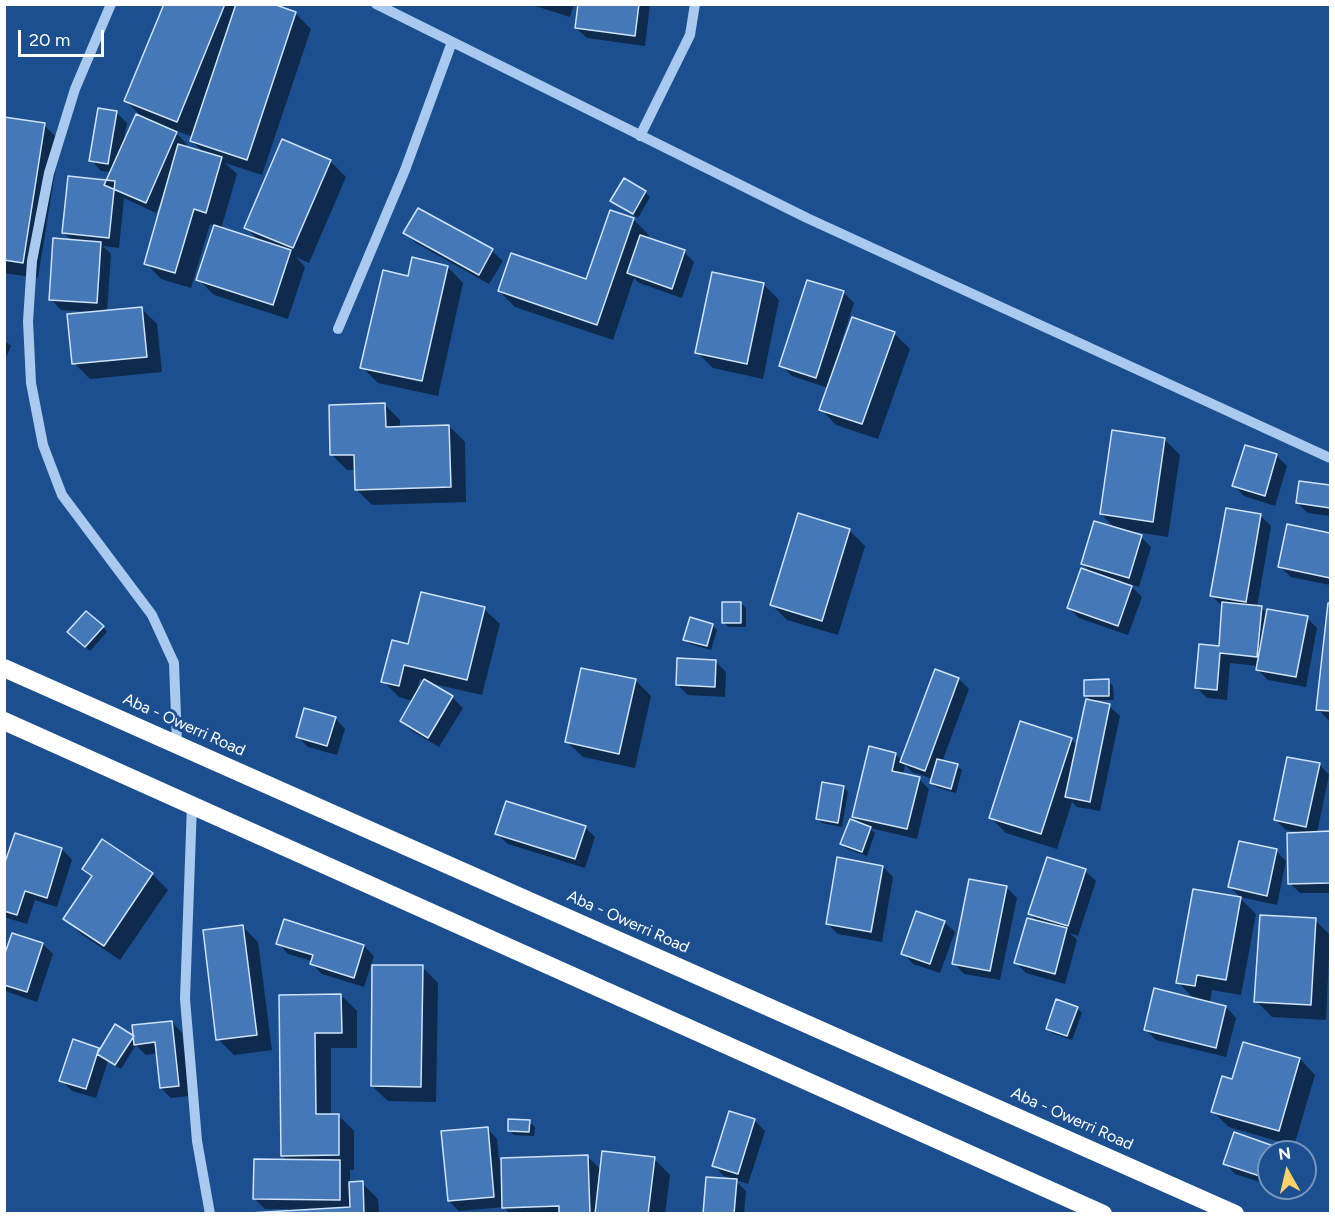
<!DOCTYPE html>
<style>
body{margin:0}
#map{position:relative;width:1335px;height:1218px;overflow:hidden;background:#1b4f8f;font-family:Figtree,sans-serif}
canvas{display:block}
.frame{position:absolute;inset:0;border:6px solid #fff;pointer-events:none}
.north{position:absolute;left:1257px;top:1140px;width:60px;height:60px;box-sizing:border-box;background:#1b4f8f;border:2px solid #7695bc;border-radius:50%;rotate:352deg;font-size:16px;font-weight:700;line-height:24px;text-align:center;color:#fff}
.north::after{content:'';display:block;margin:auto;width:21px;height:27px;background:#ffd166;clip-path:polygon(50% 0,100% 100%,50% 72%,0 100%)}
.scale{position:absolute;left:18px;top:30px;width:86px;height:27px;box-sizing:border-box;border:3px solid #fff;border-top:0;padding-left:8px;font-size:18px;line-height:21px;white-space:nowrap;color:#fff;-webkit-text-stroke:4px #1b4f8f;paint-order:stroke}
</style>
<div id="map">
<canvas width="1335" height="1218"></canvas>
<div class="frame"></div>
<div class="north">N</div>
<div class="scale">20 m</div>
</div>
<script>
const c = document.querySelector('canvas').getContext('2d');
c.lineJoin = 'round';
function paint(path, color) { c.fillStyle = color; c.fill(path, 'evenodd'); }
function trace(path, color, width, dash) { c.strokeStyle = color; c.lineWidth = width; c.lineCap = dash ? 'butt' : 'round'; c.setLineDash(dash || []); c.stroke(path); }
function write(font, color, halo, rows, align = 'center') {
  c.font = font + ' Figtree,sans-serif'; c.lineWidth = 6; c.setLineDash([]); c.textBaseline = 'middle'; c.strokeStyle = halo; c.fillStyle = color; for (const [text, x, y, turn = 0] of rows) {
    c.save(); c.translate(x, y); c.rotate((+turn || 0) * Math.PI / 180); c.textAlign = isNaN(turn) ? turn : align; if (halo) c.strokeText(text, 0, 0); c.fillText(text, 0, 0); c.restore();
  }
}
paint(new Path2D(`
 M165 4H268L295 13 311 29 262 175 225 163 237 174 221 229 260 242 246 227 330 161 346 177 309 263 296 257 305 267 288 319 214 295 198 279 216 226 210 224 191 288 161 279 146 263 164 200 162 199 156 213 124 198 119 248 103 246 111 254 107 312 141 308 157 324 162 372 90 379 74 363 89 312 61 310 51 299 72 241 63 232 107 182 112 172 101 171 91 160 117 113 127 123 123 144 144 119 126 101ZM172 129 193 137 192 141 204 153 185 148 187 144Z
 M529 4H574L570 17Z
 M579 4H650L645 46 587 38 576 28Z
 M4 119 44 125 60 141 38 278 4 273Z
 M645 192 650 197 638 218 612 201Z
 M418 210 492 251 503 261 489 284 416 243 405 233Z
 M633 219 649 235 647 239 684 252 694 262 682 298 639 283 634 278 613 340 515 307 499 291 587 280Z
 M448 267 463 283 438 396 378 383 362 367 409 277Z
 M763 284 779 300 763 379 713 368 697 352Z
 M843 292 854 303 840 346 894 333 910 349 878 439 836 425 821 409 828 388 792 376 781 365Z
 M4 340 11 346 4 362Z
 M384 404 400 420V428L449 426 465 442 466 502 372 505 356 489V470H347L331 454Z
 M1164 439 1180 455 1168 537 1129 531V533L1141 537 1151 547 1139 587 1129 584 1142 597 1128 635 1079 618 1069 608 1093 574 1083 564 1117 530 1101 514Z
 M1246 447 1277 456 1287 466 1275 506 1244 496 1234 486Z
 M1300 483 1330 487V516L1308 513 1297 503Z
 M1227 510 1261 516 1271 526 1257 607H1261L1268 614 1307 618 1317 628 1306 687 1268 680 1257 669 1258 666 1230 663 1227 700 1207 698 1196 687 1220 648 1222 606 1212 596Z
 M799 515 850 531 865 546 838 635 787 620 771 604Z
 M1288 526 1330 534V585L1291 577 1280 567Z
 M741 603 746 608V627H729L724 623Z
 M1329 604H1330V722L1318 709Z
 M484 609 500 624 482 695 425 682 452 697 463 708 439 747 412 731 401 721 413 701 399 697 383 681 409 646ZM420 679 425 681 416 695Z
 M712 625 717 630 711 650 690 644 685 639Z
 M103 627 107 632 90 651 74 637Z
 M715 661 726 672 725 697 688 695 678 685Z
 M959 679 969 689 942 762 957 766 962 770 956 793 936 787 932 783 933 779 912 772 905 765 903 775 919 779 929 789 917 839 870 828 875 833 867 856 847 849 842 844 863 826 854 816 895 754 902 761Z
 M635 680 651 696 635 768 583 757 567 742Z
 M1108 681 1113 686 1114 700H1091L1086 696Z
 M1109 706 1120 716 1100 811 1077 807 1072 802 1057 849 1006 833 990 817 1071 739 1078 746Z
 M335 718 345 729 337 755 308 747 297 736Z
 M1319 764 1329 775 1317 833H1330V893H1300L1290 883 1298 832 1286 830 1276 820Z
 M844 787 848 792 842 827 822 823 818 818Z
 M585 827 595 837 585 868 508 844 497 834Z
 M16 835 62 849 72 860 57 907 35 900 27 924 4 917V870Z
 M1276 851 1286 861 1277 905 1240 897 1230 887Z
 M1048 859 1085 871 1096 881 1078 936 1070 933 1077 940 1065 984 1026 973 1016 963 1039 923 1030 914Z
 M883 867 893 877 882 942 838 934 827 923Z
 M84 869 152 874 168 890 120 960 81 934 65 918 93 878Z
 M1007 888 1017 898 1000 980 964 974 954 963Z
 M1240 898 1256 914 1241 995 1212 990 1210 1003 1226 1007 1236 1018 1226 1057 1156 1040 1145 1029 1195 1000 1178 982Z
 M1315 920 1330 935 1326 1020 1272 1017 1256 1001Z
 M944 922 955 932 940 973 913 964 903 953Z
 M243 927 258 942 272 1050 234 1055 218 1039Z
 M278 943 364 946 374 956 364 987 322 974 312 964V961L288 954Z
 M43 944 53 954 37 1002 8 992 4 988V955Z
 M422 967 438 983 436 1102 388 1101 372 1086Z
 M341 995 357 1011V1048H331V1115H338L354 1131V1170H350V1184L362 1183 378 1199 379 1214H253L288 1212V1209H265L255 1199 288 1161 283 1156 280 997Z
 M1077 1008 1082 1013 1072 1040 1052 1033 1048 1028Z
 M172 1022 182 1033 189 1096 171 1098 161 1088 158 1053 146 1055 136 1045 121 1069 108 1061 96 1098 72 1091 61 1080 98 1049 100 1051 116 1026 135 1040Z
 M1300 1059 1315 1075 1294 1146 1229 1127 1213 1112 1233 1081Z
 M754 1120 765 1131 748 1184 735 1180 746 1191 744 1214H705L732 1179 724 1176 714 1166Z
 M530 1122 535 1127 534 1136 514 1135 509 1130Z
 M487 1128 497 1139 499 1160 587 1156 602 1171 654 1159 670 1175 665 1214H510L504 1207 459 1211 449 1201Z
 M1235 1134 1283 1152H1269V1185L1235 1174 1225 1163Z`), '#0007');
const building = new Path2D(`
 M164 4H225L177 122 124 101Z
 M236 4H273L296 12 247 160 190 141Z
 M578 4H639L635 36 575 28Z
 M98 108 117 111 108 164 89 161Z
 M136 114 177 132 146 203 104 185Z
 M4 117 45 123 23 263 4 260Z
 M282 139 331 160 293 248 244 228Z
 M178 144 222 157 206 213 194 209 175 273 144 264Z
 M68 176 115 181 109 238 62 233Z
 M624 178 646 191 633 214 610 201Z
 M418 208 493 249 479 275 403 233Z
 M610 210 634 218 597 325 498 291 511 253 586 279Z
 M214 225 291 250 273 305 196 280Z
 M640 235 685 250 672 289 627 273Z
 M53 238 101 242 97 303 49 300Z
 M412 257 448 266 422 381 360 368 383 270 408 276Z
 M712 272 764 283 747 364 695 353Z
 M807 280 844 291 816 378 779 366Z
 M142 307 147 357 72 364 67 314Z
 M852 317 895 332 862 424 819 410Z
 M385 403 386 427 449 425 451 487 355 490 354 455H330L329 405Z
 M1112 430 1165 438 1153 522 1100 514Z
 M1245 445 1277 454 1265 496 1232 486Z
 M1299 481 1330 485V508L1296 503Z
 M1226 508 1261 514 1246 602 1210 596Z
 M798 513 850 529 822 621 770 605Z
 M1094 521 1142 535 1129 578 1081 564Z
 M1287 524 1330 533V578L1278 567Z
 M1081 568 1132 586 1118 626 1067 608Z
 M421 592 485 607 467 680 404 665 399 686 381 682 392 640 408 644Z
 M722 602H741V623H722Z
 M1222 602 1262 606 1257 657 1220 653 1217 690 1195 688 1199 644 1219 646Z
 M1328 603H1330V711L1316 710Z
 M1267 609 1308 616 1296 677 1256 670Z
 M86 611 104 626 85 647 67 632Z
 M690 617 713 624 707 646 683 640Z
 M677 658 716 660 715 687 676 685Z
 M581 668 636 679 619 754 565 742Z
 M935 669 959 678 925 771 900 762Z
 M424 679 453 696 428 738 400 721Z
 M1109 679V696H1084V680Z
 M1086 699 1110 704 1090 802 1065 797Z
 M304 708 336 717 327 746 296 737Z
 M1020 721 1072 738 1041 834 989 818Z
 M869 746 896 753 892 771 920 777 907 829 852 817Z
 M1287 757 1320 763 1306 827 1274 820Z
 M937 759 958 764 951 789 930 783Z
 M822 782 844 786 838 823 816 819Z
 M506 801 586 826 575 859 495 834Z
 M850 819 871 827 862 852 840 844Z
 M1330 831V883L1288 884 1287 833Z
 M15 833 62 848 47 898 25 891 17 915 4 911V865Z
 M102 839 153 873 104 946 63 919 92 876 82 869Z
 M1239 841 1277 849 1267 896 1228 887Z
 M837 857 883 866 871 932 826 924Z
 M1047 857 1086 869 1068 926 1028 914Z
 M969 879 1007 886 990 971 952 964Z
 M1193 889 1241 897 1226 980 1197 975 1195 986 1176 983Z
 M916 911 945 921 930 964 901 954Z
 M1260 915 1316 918 1311 1005 1254 1002Z
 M1027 918 1067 928 1055 974 1014 963Z
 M284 919 364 945 354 978 310 964 313 955 276 944Z
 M243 925 257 1035 216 1040 203 930Z
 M12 933 43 943 27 992 4 985V956Z
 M372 965H423L421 1087 371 1086Z
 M1154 988 1226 1006 1216 1048 1144 1030Z
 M341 994 342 1033H315L316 1114H339V1155L281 1156 279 995Z
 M1056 999 1078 1007 1067 1036 1046 1029Z
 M172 1021 179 1086 160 1088 155 1042 134 1045 132 1025Z
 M115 1024 134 1036 115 1065 97 1054Z
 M73 1039 99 1048 86 1089 59 1081Z
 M1243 1042 1300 1058 1279 1131 1211 1112 1222 1076 1232 1079Z
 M729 1111 755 1119 738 1174 712 1166Z
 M508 1119 530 1120 529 1132 508 1131Z
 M488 1127 494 1197 448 1201 441 1131Z
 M1234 1132 1282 1149 1280 1152H1269V1179L1223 1164Z
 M602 1151 655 1157 648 1214H595Z
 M588 1155 590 1214H559V1206L502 1208 501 1158Z
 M254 1159 340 1160V1200L253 1199Z
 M706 1177 737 1179 734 1214H703Z
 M363 1181 364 1214H232L350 1207 349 1182Z`);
paint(building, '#4478b7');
trace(building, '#cfe3fa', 1.5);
trace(new Path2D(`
 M111 4 75 89 49 173 32 261 28 321 31 383 43 445 62 495 152 615 174 663 177 743
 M376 4 807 218 1330 458
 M640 136 690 35 695 4
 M338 329 405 170 452 42
 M192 804 185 999 197 1141 210 1214`), '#a9c9ee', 10);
trace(new Path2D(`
 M4 668 1235 1214
 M4 721 1103 1214`), '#fff', 18);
write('16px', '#fff', '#1b4f8f', [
 ["Aba - Owerri Road",184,725,24],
 ["Aba - Owerri Road",628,922,24],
 ["Aba - Owerri Road",1072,1119,24]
]);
</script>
